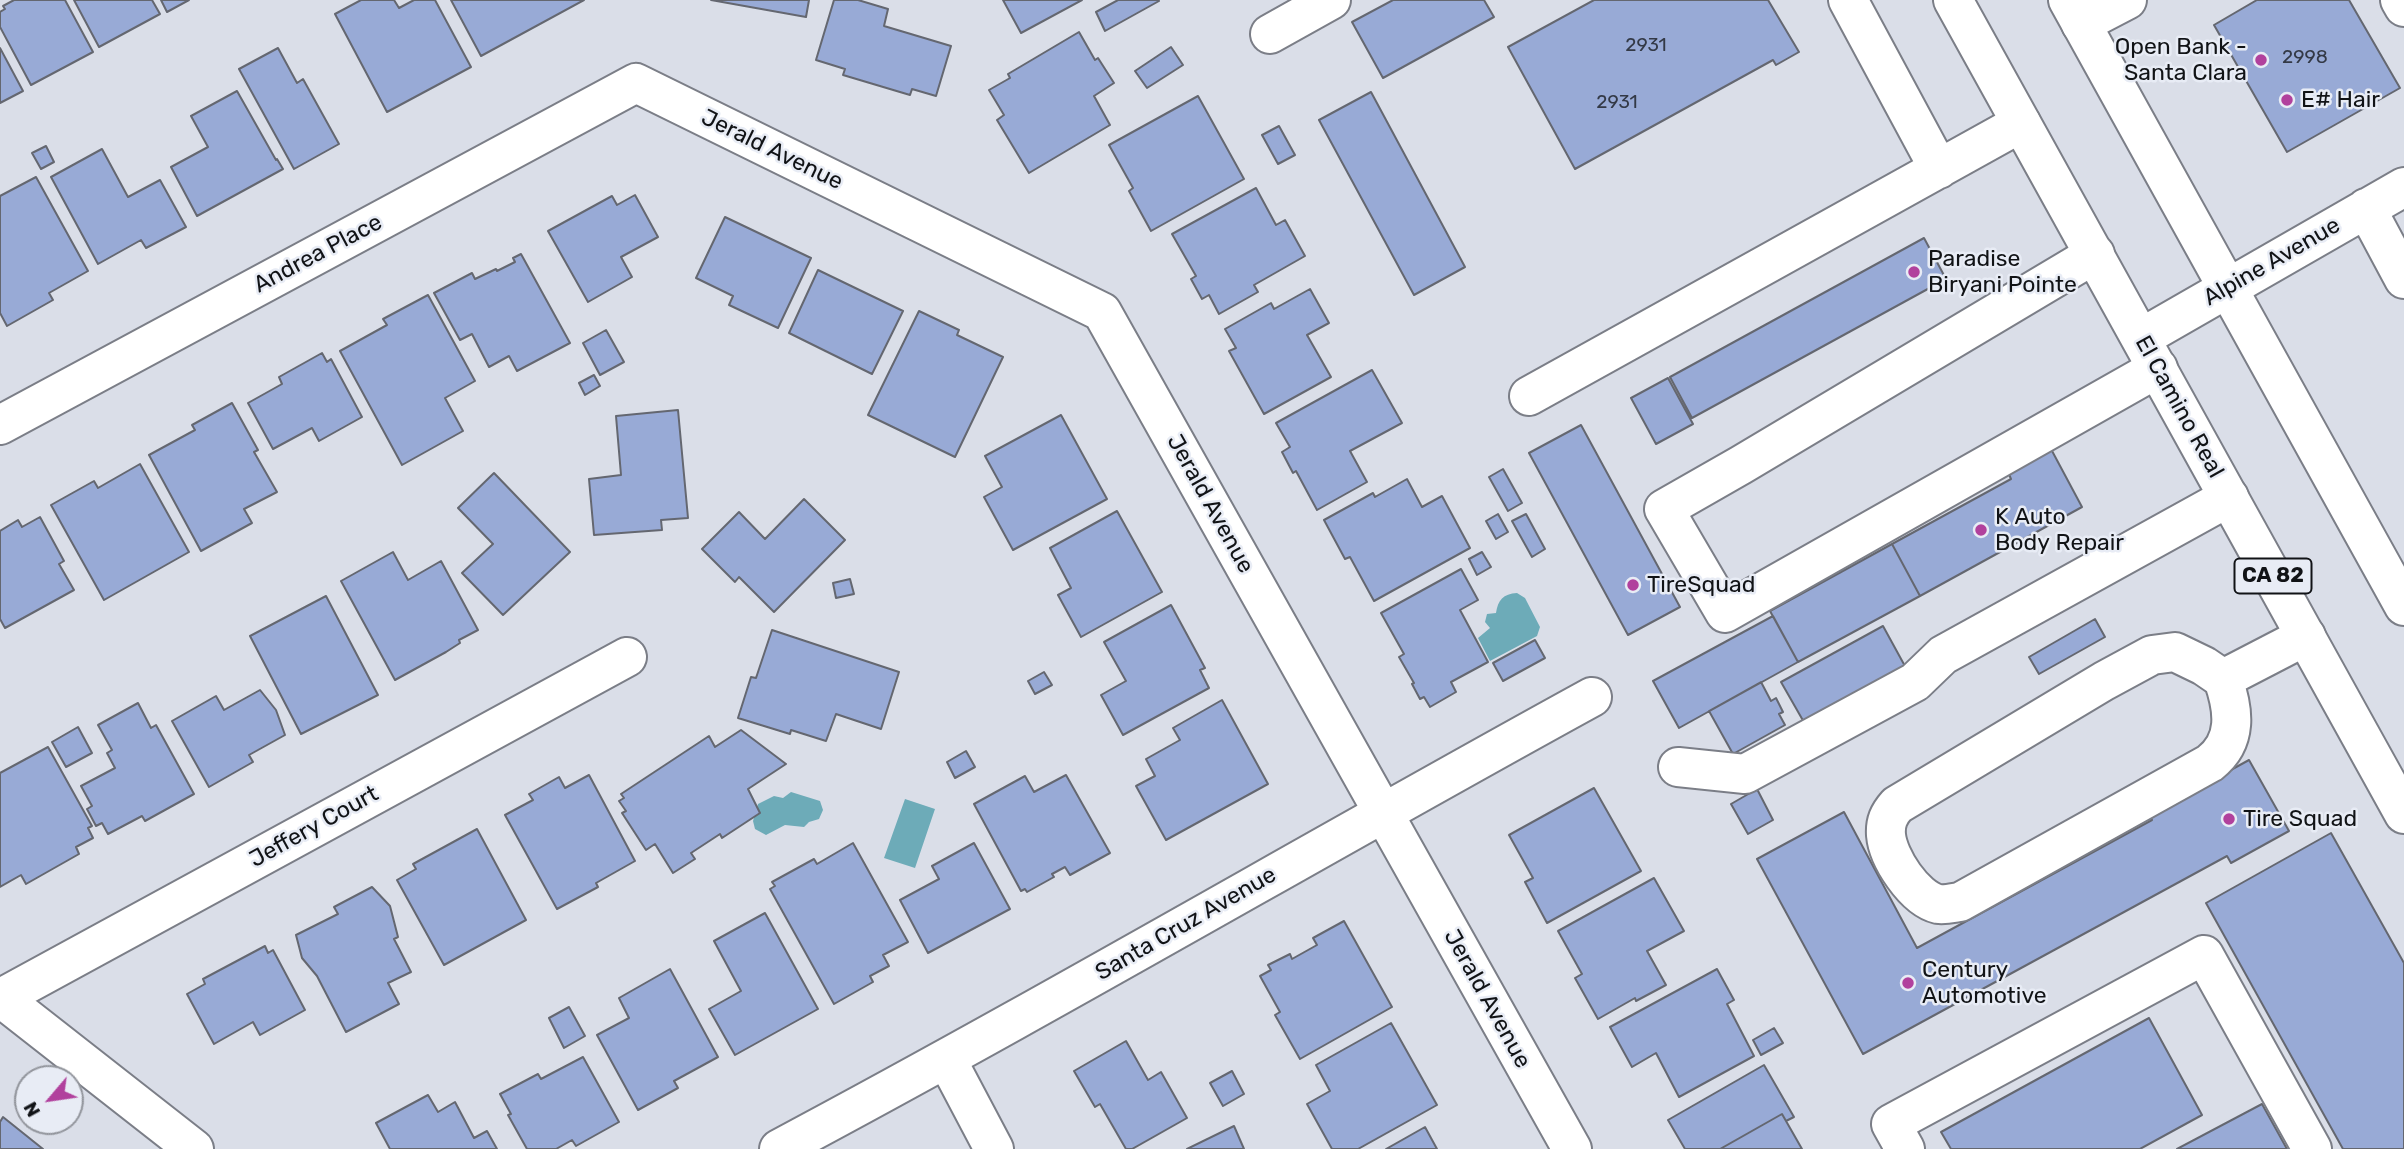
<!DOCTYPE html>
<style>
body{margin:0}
#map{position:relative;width:2404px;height:1149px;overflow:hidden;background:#dadee8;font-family:Rubik,sans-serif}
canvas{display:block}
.north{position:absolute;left:14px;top:1065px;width:70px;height:70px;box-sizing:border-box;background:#e8ecf5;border:2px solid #92959c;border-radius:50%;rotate:241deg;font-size:19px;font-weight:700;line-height:28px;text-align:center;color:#111316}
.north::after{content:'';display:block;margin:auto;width:24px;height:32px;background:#b1419d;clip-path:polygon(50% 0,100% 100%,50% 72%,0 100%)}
</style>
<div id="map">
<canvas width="2404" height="1149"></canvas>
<div class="north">N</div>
</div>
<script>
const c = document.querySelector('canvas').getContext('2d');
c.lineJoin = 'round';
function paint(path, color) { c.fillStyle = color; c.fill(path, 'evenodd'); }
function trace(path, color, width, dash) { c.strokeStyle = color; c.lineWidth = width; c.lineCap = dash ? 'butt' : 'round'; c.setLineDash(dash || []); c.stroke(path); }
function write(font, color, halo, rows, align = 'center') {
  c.font = font + ' Rubik,sans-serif'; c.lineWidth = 5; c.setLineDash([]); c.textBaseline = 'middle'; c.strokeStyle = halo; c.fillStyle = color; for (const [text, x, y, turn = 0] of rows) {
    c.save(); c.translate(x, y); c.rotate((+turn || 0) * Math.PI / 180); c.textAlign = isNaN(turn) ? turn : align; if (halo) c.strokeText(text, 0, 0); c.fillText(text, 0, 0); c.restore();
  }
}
paint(new Path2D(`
 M1517 593 1525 598 1540 627 1537 636 1490 661 1478 638 1490 628 1485 622 1487 614 1496 613C1498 600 1503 594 1517 593Z
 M791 792 820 801 823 810 819 819 809 822 804 827 785 825 766 835 755 829 753 821 758 804 774 796 783 798Z
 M905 799 935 809 915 868 884 858Z`), '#6dabb8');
const building = new Path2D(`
 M14 0H65L93 52 31 85 0 27V12L5 9 3 6Z
 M74 0H152L160 14 99 47Z
 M161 0H189L167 12Z
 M361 0H394L399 8 414 0H435L471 67 387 112 335 14Z
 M451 0H584L481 56Z
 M711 0H809L806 17Z
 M834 0H858L888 9 884 26 951 46 936 96 912 89 910 95 843 75 845 69 816 60Z
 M1003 0H1082L1021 33Z
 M1118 0H1158L1159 1 1105 31 1096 12Z
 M1393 0H1484L1494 17 1383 78 1352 22Z
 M1594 0H1768L1799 52 1776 65 1773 60 1575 169 1508 47Z
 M2257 0H2349L2400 88 2287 152 2214 25Z
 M1079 32 1095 60 1098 58 1114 83 1094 96 1110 125 1029 173 997 120 1004 115 989 90 1010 78 1008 74Z
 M1171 47 1183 65 1147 88 1135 71Z
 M0 48 23 91 0 103Z
 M278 48 297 83 303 79 339 144 294 169 239 69Z
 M237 91 276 160 277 159 283 169 197 216 171 167 208 147 191 116Z
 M1371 92 1465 267 1414 295 1319 120Z
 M1198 96 1244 179 1151 231 1129 191 1133 188 1109 145Z
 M1279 126 1295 155 1278 164 1262 135Z
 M46 146 54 162 41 169 32 153Z
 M102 149 128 197 160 180 186 227 146 248 141 240 98 264 51 177Z
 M36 177 88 271 49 293 53 300 7 326 0 313V196Z
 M1256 188 1276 225 1285 220 1305 256 1254 285 1258 292 1219 314 1209 295 1202 299 1191 279 1196 276 1172 234Z
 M635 195 658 237 621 257 632 277 588 302 548 231 612 196 617 205Z
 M725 217 811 258 778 328 729 305 733 296 696 278Z
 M1924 238 1946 279 1692 418 1670 377Z
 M521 254 570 343 517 371 509 356 489 367 472 334 460 340 434 293 472 273 475 279 496 269 497 271 515 262 513 258Z
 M818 270 903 311 872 374 789 333Z
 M1310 289 1329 323 1307 335 1331 377 1264 414 1229 351 1236 348 1225 329 1271 303 1274 309Z
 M428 295 475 381 445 398 463 431 402 465 340 351 387 325 383 319Z
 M919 311 959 330 957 335 1003 357 955 457 868 415Z
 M606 330 624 362 600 375 583 343Z
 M322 353 327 362 331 359 362 417 319 441 312 428 273 449 248 403 282 384 279 377Z
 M1372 370 1402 423 1350 451 1367 482 1317 510 1296 471 1293 473 1282 452 1290 447 1276 423Z
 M594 375 600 386 585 395 579 383Z
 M1668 378 1693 424 1656 444 1631 398Z
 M232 403 258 450 254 452 277 492 244 509 252 523 201 551 149 455 195 430 192 425Z
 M678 410 688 518 661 520 662 530 594 535 589 479 621 475 616 416Z
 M1061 415 1107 499 1013 550 984 497 1002 487 985 456Z
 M1581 425 1680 607 1628 635 1529 453Z
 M2051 449 2082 507 1920 596 1892 544 2011 479 2008 472Z
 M140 464 189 552 104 600 51 505 94 481 98 488Z
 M1503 469 1522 503 1508 511 1489 477Z
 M494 473 570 552 503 615 462 573 493 544 458 508Z
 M1407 479 1422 507 1442 496 1470 548 1374 601 1350 557 1345 559 1324 520 1373 493 1375 497Z
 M804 499 845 540 774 612 739 577 735 582 702 549 739 512 765 539Z
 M1117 511 1162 592 1081 637 1058 595 1071 588 1050 548Z
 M1498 514 1508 532 1496 539 1486 521Z
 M1526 514 1545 549 1532 557 1512 521Z
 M40 517 64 561 59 564 74 590 5 628 0 619V531L18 520 22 527Z
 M1892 544 1920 596 1798 662 1770 611Z
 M393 552 408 580 441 561 478 630 459 640 460 643 446 652 395 680 341 581Z
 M1482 552 1491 567 1477 575 1469 559Z
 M1461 569 1478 600 1460 610 1488 662 1451 682 1456 692 1430 707 1424 697 1420 699 1412 684 1414 683 1399 657 1404 654 1381 613Z
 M850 579 854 594 836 598 833 583Z
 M326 596 378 695 301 734 250 636Z
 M1171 605 1205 668 1200 670 1209 688 1123 735 1101 695 1126 681 1104 642Z
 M1773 616 1798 662 1679 728 1653 681Z
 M2095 619 2105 637 2039 674 2029 657Z
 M1883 626 1906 668 1805 724 1781 682Z
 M772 630 899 672 881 729 836 714 826 741 791 730 790 734 738 718 751 677 756 678Z
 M1535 640 1545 658 1503 681 1493 663Z
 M1044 672 1052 685 1035 694 1028 681Z
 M1761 682 1771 701 1776 698 1783 712 1779 714 1785 725 1733 754 1709 711Z
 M260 690 276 710 285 735 249 755 253 762 209 787 172 721 216 696 224 710Z
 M1222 700 1268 784 1166 840 1136 786 1155 776 1146 759 1180 740 1173 728Z
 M138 703 151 728 156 725 194 794 145 821 142 816 108 834 102 823 96 826 87 809 92 806 81 786 115 768 107 753 112 750 98 725Z
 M78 727 92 753 66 767 52 742Z
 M741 730 786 764 748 789 760 813 722 838 720 834 691 853 695 859 673 873 655 844 646 850 622 813 626 811 619 801 624 798 621 794 709 736 715 747Z
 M48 747 92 826 88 828 93 838 76 847 79 854 26 884 21 875 0 887V773Z
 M966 751 975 767 955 778 947 762Z
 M2249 760 2289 831 2231 863 2227 856 1863 1054 1757 859 1844 812 1917 948 2152 820 2149 815Z
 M589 775 635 861 596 883 598 887 557 909 505 815 533 800 529 794 559 777 565 788Z
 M1066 775 1110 853 1070 875 1065 867 1052 874 1054 877 1027 892 1025 889 1021 891 974 804 1025 776 1034 792Z
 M1594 788 1641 871 1547 923 1525 882 1533 878 1509 835Z
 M1757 789 1773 820 1748 834 1731 804Z
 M477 829 526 920 444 965 397 880 416 869 413 864Z
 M2331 833 2404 963V1149H2343L2206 903Z
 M853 843 908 942 883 955 889 966 870 976 873 982 834 1004 770 889 775 886 772 882 814 859 817 864Z
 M974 843 1010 909 928 953 900 900 939 879 932 866Z
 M1654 878 1684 931 1647 951 1666 985 1636 1001 1635 998 1598 1019 1575 978 1582 974 1558 931Z
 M372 887 390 906 398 937 394 939 411 972 388 983 399 1004 346 1032 317 976 302 958 296 935 338 914 334 907Z
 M765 913 818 1009 735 1055 709 1009 741 991 714 941Z
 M1344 921 1392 1007 1300 1059 1275 1015 1280 1012 1260 976 1271 970 1268 965 1290 954 1292 959 1317 945 1313 938Z
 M265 946 268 953 273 950 305 1010 260 1035 253 1022 214 1044 187 994 205 984 203 979Z
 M670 969 718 1057 674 1081 678 1088 638 1110 597 1035 629 1018 619 998Z
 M1717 969 1734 1000 1727 1004 1754 1056 1679 1097 1656 1053 1632 1067 1610 1027Z
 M569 1007 585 1036 564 1048 549 1018Z
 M2149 1018 2202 1115 2140 1149H1951L1941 1132Z
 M1391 1023 1437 1105 1358 1149H1332L1307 1104 1330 1091 1316 1065Z
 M1774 1028 1783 1043 1761 1055 1753 1040Z
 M1126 1041 1148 1080 1161 1072 1187 1118 1132 1149H1126L1100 1104 1095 1107 1074 1071Z
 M583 1057 619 1122 576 1146 572 1140 556 1149H527L508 1115 511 1114 500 1094 538 1074 541 1079Z
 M1764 1065 1794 1117 1786 1121 1782 1114 1720 1149H1685L1668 1120Z
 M1232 1071 1244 1094 1223 1106 1210 1083Z
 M428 1095 438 1112 455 1102 474 1138 487 1131 497 1149H390L376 1123Z
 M2262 1104 2287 1149H2177Z
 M1782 1114 1802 1149H1720Z
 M3 1117 43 1149H0V1122Z
 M1234 1126 1244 1149H1187Z
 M1425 1127 1437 1149H1386Z`);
paint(building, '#98aad6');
trace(building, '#646770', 2);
const minor = new Path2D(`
 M1848 0 1939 169
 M2400 0 2404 7
 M2081 24 2127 0
 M1270 34 1331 0
 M2366 208 2404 279
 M2095 254 1741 465 1664 509 1725 613 2158 368
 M2141 338 2404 187
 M1529 396 2021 123
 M0 425 636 83 1102 312 1572 1149
 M2223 679C2234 710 2238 741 2210 763L1960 902C1953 903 1945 905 1938 904 1914 898 1888 858 1886 835 1885 822 1889 814 1897 805L2104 681 2152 655 2175 652 2204 666 2223 679 2306 636
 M1678 767 1745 774 1915 682 1943 655 2229 497
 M0 997 194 1149
 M1 998 627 657
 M947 1060 994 1149
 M779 1149C1053 1003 1320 846 1592 697
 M1905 1149 1891 1124 2204 955 2312 1149`);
const major = new Path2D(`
 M1953 0 2404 814
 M2068 0 2404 606`);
trace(minor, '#7b7e87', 42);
trace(major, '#7b7e87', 42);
trace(minor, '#fff', 38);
trace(major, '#fff', 38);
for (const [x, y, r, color] of [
 [2261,60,7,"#b1419d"],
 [2287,100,7,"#b1419d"],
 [1914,272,7,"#b1419d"],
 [1981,530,7,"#b1419d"],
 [1633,585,7,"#b1419d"],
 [2229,819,7,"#b1419d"],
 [1908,983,7,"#b1419d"]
]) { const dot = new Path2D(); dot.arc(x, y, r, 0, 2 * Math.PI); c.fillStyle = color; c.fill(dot); trace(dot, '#e8ecf5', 2.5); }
write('19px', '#333946', null, [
 ["2931",1646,46],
 ["2998",2305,58],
 ["2931",1617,103]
]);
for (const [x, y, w] of [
 [2273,576,77]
]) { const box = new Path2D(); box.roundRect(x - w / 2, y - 17.5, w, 35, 5); c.fillStyle = '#e8ecf5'; c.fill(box); trace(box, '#111316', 2); }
write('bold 21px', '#111316', null, [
 ["CA 82",2273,576]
]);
write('23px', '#111316', '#e8ecf5', [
 ["Open Bank -",2247,47,"right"],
 ["Santa Clara",2247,73,"right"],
 ["E# Hair",2301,100],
 ["Paradise",1928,259],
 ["Biryani Pointe",1928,285],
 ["K Auto",1995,517],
 ["Body Repair",1995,543],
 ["TireSquad",1647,585],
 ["Tire Squad",2243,819],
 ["Century",1922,970],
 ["Automotive",1922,996]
], 'left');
write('23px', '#111316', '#e8ecf5', [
 ["Jerald Avenue",772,150,26],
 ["Andrea Place",318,254,-28],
 ["Alpine Avenue",2272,262,-30],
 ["El Camino Real",2179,407,61],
 ["Jerald Avenue",1210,504,61],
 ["Jeffery Court",314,827,-29],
 ["Santa Cruz Avenue",1186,924,-30],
 ["Jerald Avenue",1487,999,61]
]);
</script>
